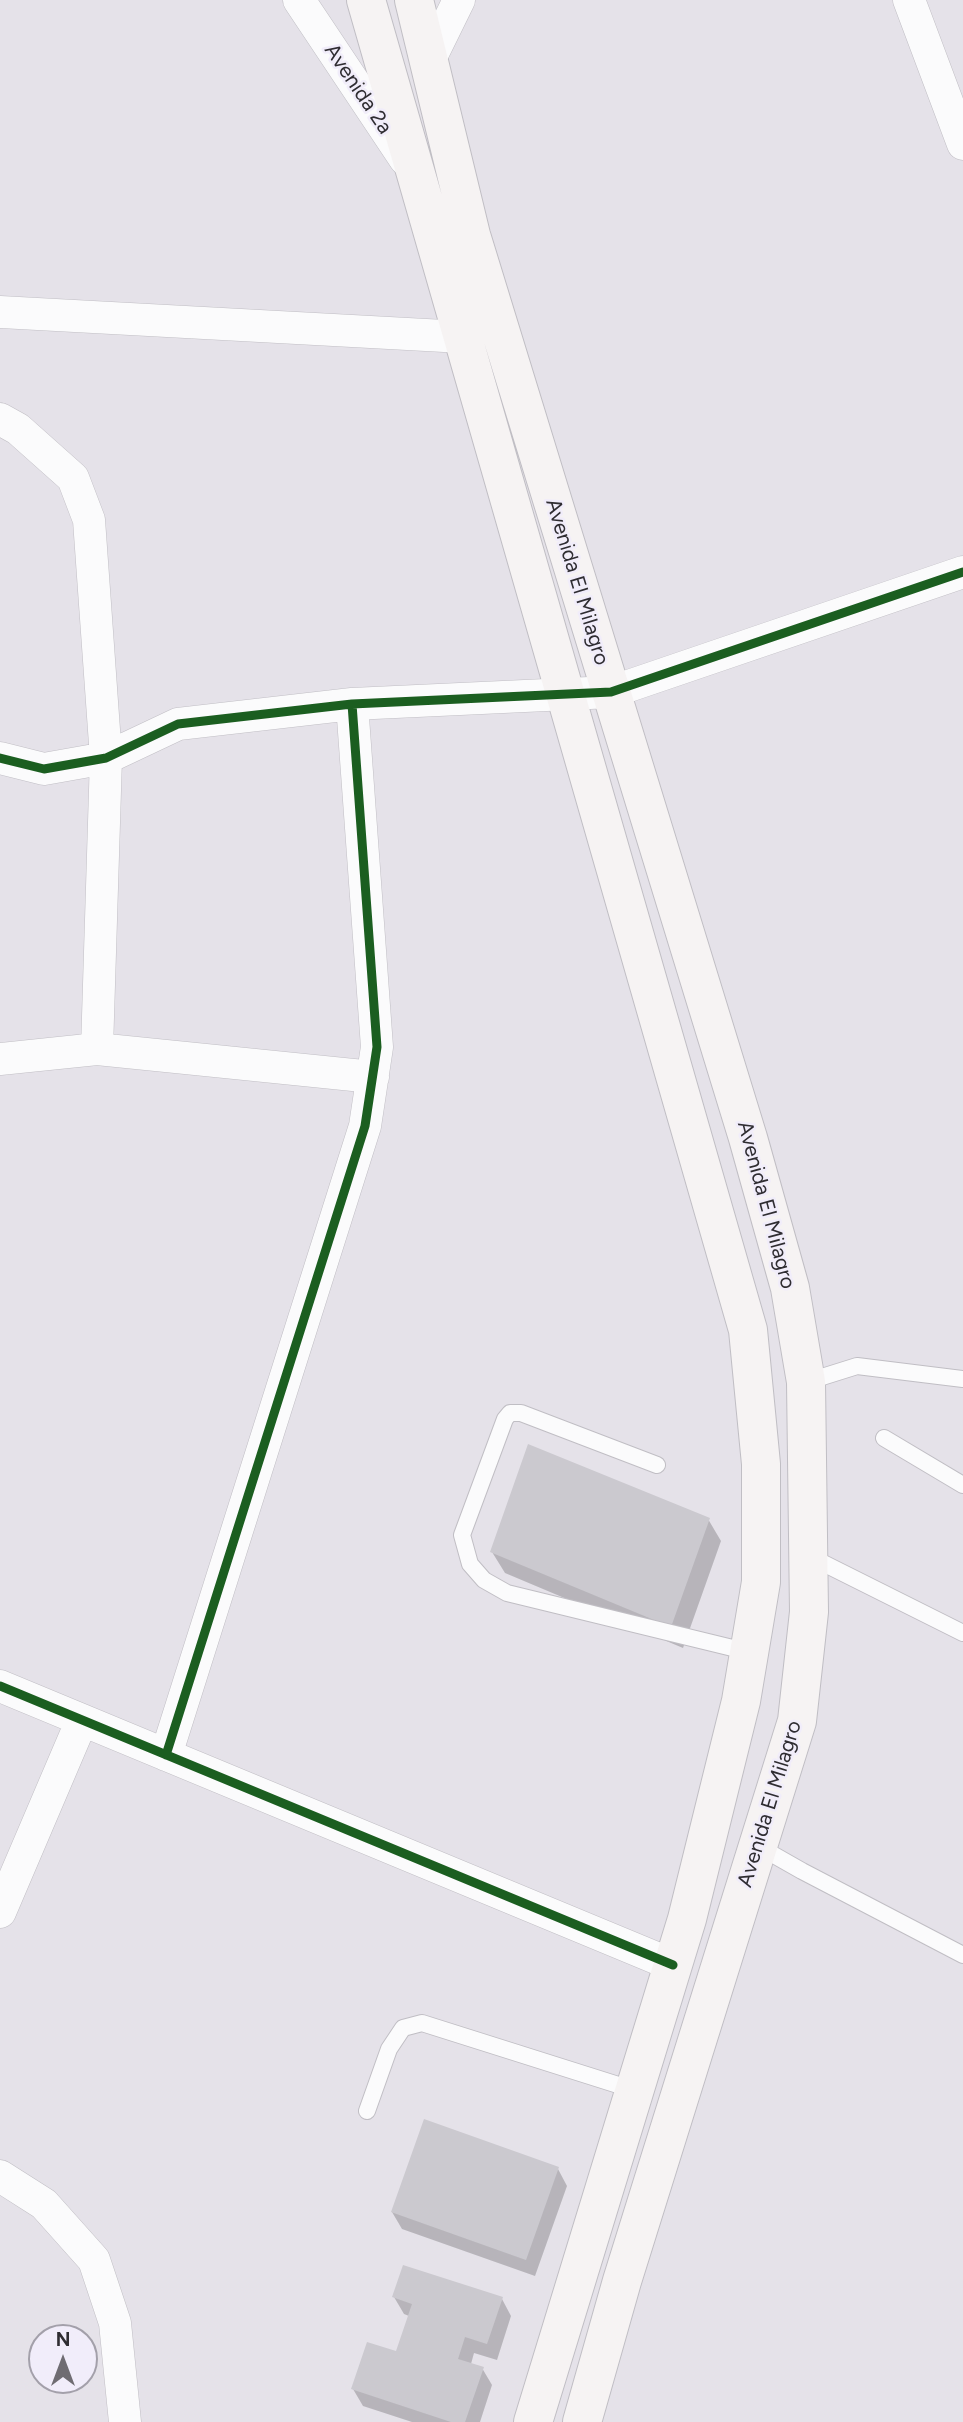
<!DOCTYPE html>
<style>
body{margin:0}
#map{position:relative;width:963px;height:2422px;overflow:hidden;background:#e5e2e9;font-family:Figtree,sans-serif}
canvas{display:block}
.north{position:absolute;left:28px;top:2324px;width:70px;height:70px;box-sizing:border-box;background:#f1edfa;border:2px solid #a3a0aa;border-radius:50%;rotate:0deg;font-size:19px;font-weight:700;line-height:28px;text-align:center;color:#2f2d32}
.north::after{content:'';display:block;margin:auto;width:24px;height:32px;background:#6f6c72;clip-path:polygon(50% 0,100% 100%,50% 72%,0 100%)}
</style>
<div id="map">
<canvas width="963" height="2422"></canvas>
<div class="north">N</div>
</div>
<script>
const c = document.querySelector('canvas').getContext('2d');
c.lineJoin = 'round';
function paint(path, color) { c.fillStyle = color; c.fill(path, 'evenodd'); }
function trace(path, color, width, dash) { c.strokeStyle = color; c.lineWidth = width; c.lineCap = dash ? 'butt' : 'round'; c.setLineDash(dash || []); c.stroke(path); }
function write(font, color, halo, rows, align = 'center') {
  c.font = font + ' Figtree,sans-serif'; c.lineWidth = 5; c.setLineDash([]); c.textBaseline = 'middle'; c.strokeStyle = halo; c.fillStyle = color; for (const [text, x, y, turn = 0] of rows) {
    c.save(); c.translate(x, y); c.rotate((+turn || 0) * Math.PI / 180); c.textAlign = isNaN(turn) ? turn : align; if (halo) c.strokeText(text, 0, 0); c.fillText(text, 0, 0); c.restore();
  }
}
paint(new Path2D(`
 M708 1519 721 1541 683 1648 505 1573 492 1552Z
 M558 2169 567 2186 535 2276 402 2229 392 2212Z
 M394 2297 502 2299 511 2316 497 2360 474 2353 471 2364 482 2368 492 2385 480 2422H412L363 2406 353 2389 397 2353 409 2316 404 2314Z`), '#0003');
paint(new Path2D(`
 M528 1444 710 1518 671 1627 490 1552Z
 M424 2119 559 2167 526 2260 391 2212Z
 M403 2265 503 2297 487 2344 465 2337 458 2359 484 2367 465 2422H451L351 2389 367 2342 396 2351 412 2304 392 2297Z`), '#cbc9cf');
const lane = new Path2D(`
 M806 1382 857 1366 963 1379
 M884 1438 963 1485
 M657 1465 521 1413H510L505 1419 462 1535 470 1564 484 1580 507 1593 749 1652
 M809 1556 963 1633
 M758 1846 802 1871 963 1955
 M367 2111 389 2049 403 2028 422 2023 634 2090`);
const street = new Path2D(`
 M299 0 405 159
 M909 0 963 144
 M429 61 459 0
 M0 312 463 337
 M0 419 18 429 73 478 89 520 106 758 97 1049
 M0 758 44 769 106 758 178 724 352 704 611 692 963 572
 M0 1059 97 1049 373 1077
 M0 1686 673 1965
 M166 1755 365 1126 377 1047 352 704
 M0 1912 82 1720
 M0 2176 44 2204 94 2260 115 2323 125 2422`);
const secondary = new Path2D(`
 M366 0 748 1330 761 1464V1582L741 1701 687 1919 533 2422
 M414 0 471 235 748 1138 790 1288 806 1382 809 1612 797 1721 622 2281 582 2422`);
trace(lane, '#c0bec4', 18);
trace(street, '#c0bec4', 33);
trace(secondary, '#c0bec4', 40);
trace(lane, '#fbfbfc', 16);
trace(street, '#fbfbfc', 32);
trace(secondary, '#f6f3f3', 38);
trace(new Path2D(`
 M0 758 44 769 106 758 178 724 352 704 611 692 963 572
 M0 1686 673 1965
 M166 1755 365 1126 377 1047 352 704`), '#1b5e20', 9);
write('21px', '#2f2d32', '#f1edfa', [
 ["Avenida 2a",358,89,56],
 ["Avenida El Milagro",577,582,73],
 ["Avenida El Milagro",766,1205,75],
 ["Avenida El Milagro",770,1804,-73]
]);
</script>
